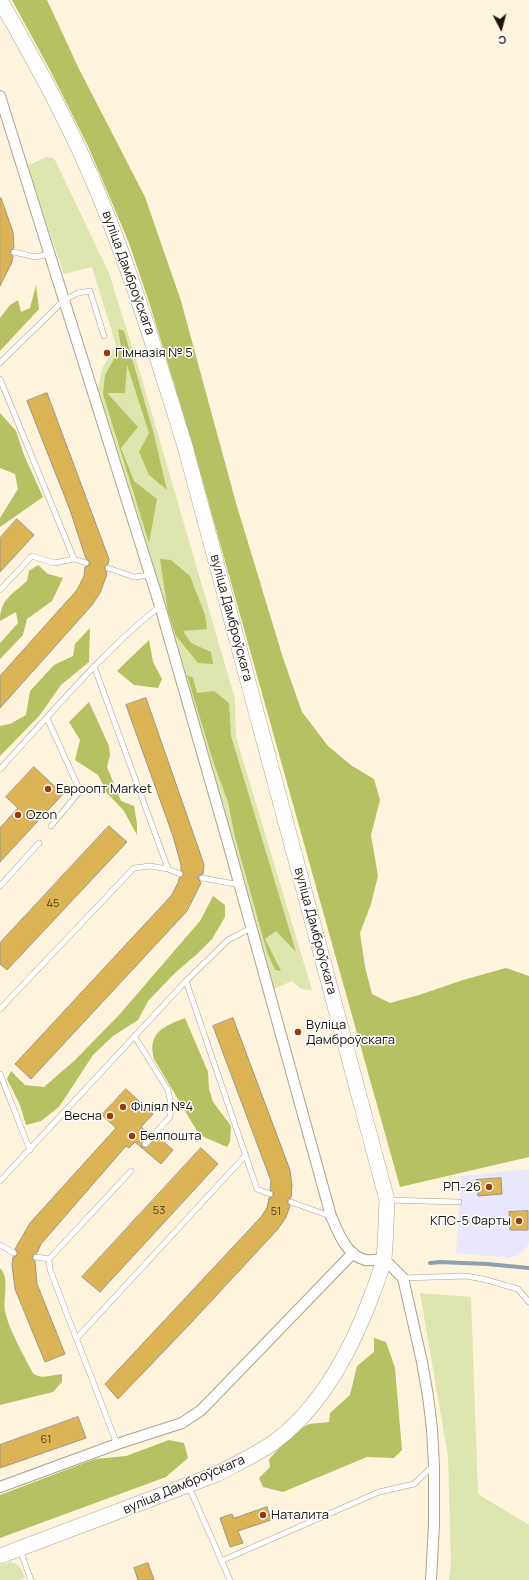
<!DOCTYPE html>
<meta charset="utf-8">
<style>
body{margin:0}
#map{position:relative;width:529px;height:1580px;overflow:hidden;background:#fef3dc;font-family:Manrope,sans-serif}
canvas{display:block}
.north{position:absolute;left:481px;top:8px;width:40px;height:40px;-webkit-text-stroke:3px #fff;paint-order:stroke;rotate:174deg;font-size:11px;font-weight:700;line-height:16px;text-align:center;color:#18150d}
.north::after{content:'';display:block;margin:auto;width:14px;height:18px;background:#18150d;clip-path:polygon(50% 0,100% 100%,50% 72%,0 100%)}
</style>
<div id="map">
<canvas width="529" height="1580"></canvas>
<div class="north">С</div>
</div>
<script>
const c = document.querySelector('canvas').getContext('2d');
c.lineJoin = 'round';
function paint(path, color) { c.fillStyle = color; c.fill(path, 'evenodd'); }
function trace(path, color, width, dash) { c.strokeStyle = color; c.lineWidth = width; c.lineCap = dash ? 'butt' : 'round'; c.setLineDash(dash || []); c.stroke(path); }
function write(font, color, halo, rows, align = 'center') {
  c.font = font + ' Manrope,sans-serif'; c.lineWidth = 3; c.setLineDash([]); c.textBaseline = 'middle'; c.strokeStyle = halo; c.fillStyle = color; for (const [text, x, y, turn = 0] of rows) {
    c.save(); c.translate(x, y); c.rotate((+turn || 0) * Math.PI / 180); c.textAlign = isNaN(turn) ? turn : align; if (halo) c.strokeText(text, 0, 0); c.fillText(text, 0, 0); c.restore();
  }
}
paint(new Path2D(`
 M529 1169V1243L526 1248 518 1255 510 1258 456 1253 461 1176Z`), '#eae7fd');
paint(new Path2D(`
 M46 157 54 158 109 273 138 366 235 699 236 737 312 990 301 989 292 981 274 989 98 390 102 369 116 345 92 267 64 274 27 166Z
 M420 1293 471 1297 478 1494 529 1525V1580H449L451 1561 448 1457Z
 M11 1562 20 1566 25 1578 20 1580H0V1565Z`), '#dde6ae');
paint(new Path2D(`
 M12 0H47L79 69 145 197 181 301 236 503 283 658 302 712 328 746 352 766 374 779 380 800 371 835 378 876 371 904 360 933 365 967 372 994 390 1003 419 995 463 980 506 968 529 976V1157L400 1187 192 443 150 305 129 243 88 146 50 70Z
 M36 285 39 309 0 351V318L10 305 18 300 21 312 30 308Z
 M118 329 124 331 153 431 167 490 149 475 139 452 149 433 127 365 125 393H107L138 427 121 448 134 481 157 499 149 543 103 394 105 375 121 347Z
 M0 413 16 431 24 455 43 497 0 527V518L18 489 15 474 0 468Z
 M160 559 171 560 190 576 205 615 207 629 183 631 191 643 211 652 213 664 198 663 176 636 168 612Z
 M38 565 48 574 63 578 52 601 27 619 23 635 0 659V643L18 623 16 612 0 621C0 599 13 594 27 581L29 571Z
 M90 628 89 662 61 685 39 716 0 756V726L10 724 26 715 30 691 54 665 73 656 75 644Z
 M149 640 153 662 162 679 158 688 134 685 117 671Z
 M187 675 193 678 197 693 214 691 229 703 231 736 296 952 276 931 265 939 281 971 275 970 267 952 235 837 228 802 214 764Z
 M89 702 109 746 110 755 107 767 121 801 134 806 137 824V835L124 811 107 793 98 775 75 760 80 740 69 722Z
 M213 896 225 905V917L212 939 197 954 175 973 148 1001 138 1020 113 1036 93 1055 59 1107 41 1121 26 1125 20 1105 7 1079 11 1071 25 1085 44 1087 75 1060 119 1015 200 921Z
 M185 1018 208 1072 209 1089 213 1102 231 1126 230 1142 227 1147 204 1137 197 1131 154 1059C147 1033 164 1026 185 1018Z
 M0 1268C10 1278 3 1298 5 1310 7 1326 25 1358 33 1373 40 1380 52 1375 62 1374V1382L53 1392 0 1405Z
 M374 1338 386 1342 395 1368 402 1450 394 1458 367 1457 283 1492 263 1487 259 1478 270 1467 269 1459 294 1433 309 1424 329 1422 330 1413 350 1395 357 1366 374 1352Z
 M169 1440 184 1443 188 1458 166 1477 0 1538V1495L95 1459 126 1456Z`), '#b5c162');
trace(new Path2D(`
 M430 1263 440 1262 487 1264 529 1268`), '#8da0b0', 4);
const building = new Path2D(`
 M0 198H1L13 232 14 248 10 251V254L13 256 12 262 0 286Z
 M47 393 109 559 108 564 104 567 105 570 107 572 106 577 100 593 92 605 0 708V676L77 590 84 576 85 567 88 566 90 564 89 561 86 559 70 510 27 401Z
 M17 519 34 535 0 572V538Z
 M146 698 199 850 204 865 203 874 199 875 198 878 201 883 187 911 31 1079 15 1064 171 896 178 883 179 878 184 875 183 872 181 870V865L173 836 126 705Z
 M34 767 63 794 0 862V828L18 808 6 797Z
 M109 826 127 842 7 970 0 964V943Z
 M233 1018 290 1170 292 1186 291 1198 288 1199 287 1202 290 1206 286 1217 278 1229 188 1326 118 1399 105 1384 261 1217 267 1208 269 1198 274 1195 273 1192 270 1190 271 1181 267 1170 213 1026Z
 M126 1089 153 1114 141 1127 149 1134 142 1142V1147L147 1148 155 1139 157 1141 159 1138 173 1150 161 1164 135 1142 129 1148 126 1146 41 1244 37 1253 33 1255 32 1259 35 1261 37 1284 65 1354 45 1362 15 1289 12 1265 13 1257 16 1256 18 1253 15 1249 30 1223 116 1128 102 1115Z
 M201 1148 218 1164 100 1292 82 1277Z
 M501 1178 502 1194 478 1196 476 1180Z
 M528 1211V1230H510L509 1212Z
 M78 1417 86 1438 0 1468V1445Z
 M267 1507 271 1520 238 1531 243 1543 230 1547 220 1518 232 1514 234 1518Z
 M148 1563 154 1580H138L134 1568Z`);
paint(building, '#dcb456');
trace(building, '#a09681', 1);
const service = new Path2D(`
 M14 252 35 257 49 254
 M0 363 64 300 78 293 90 291 104 336
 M0 379 74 559 86 563
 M108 568 134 577 151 575
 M0 590 32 556 54 563 74 559
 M94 666 168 869 180 874
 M47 718 80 791 51 826
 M0 769C52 713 100 654 160 606
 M202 878 240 885
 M0 886 39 843
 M186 981 257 1189 270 1194
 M0 1009 134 868 150 866 168 869
 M135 1037 168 1090 171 1105 170 1117 145 1144
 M0 1074 30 1150
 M0 1181 186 981 228 940 251 928
 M388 1200 459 1202
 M291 1202 330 1216
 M0 1245 14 1253
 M36 1257 49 1259
 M403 1278 466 1276 483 1279 518 1289 529 1302
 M77 1338 246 1155
 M117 1444 50 1270 49 1259 131 1171
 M189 1487 230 1580
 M20 1550 31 1580
 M221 1561 379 1492 414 1484 433 1466`);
const minor = new Path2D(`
 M0 96 160 606 228 843 331 1216C338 1232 346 1255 365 1260 370 1261 378 1259 384 1259L403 1278 422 1362 428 1396 432 1429 434 1466V1525L431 1580
 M0 1487 117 1444 182 1423 200 1411 211 1400 353 1253`);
const secondary = new Path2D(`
 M0 1556 217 1474C236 1464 255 1455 273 1443 317 1411 346 1360 366 1310 372 1294 381 1274 384 1258 386 1239 386 1219 387 1200L185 446C159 363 134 280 101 200 73 130 37 65 0 0`);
trace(service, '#ada38e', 6);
trace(minor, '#ada38e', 12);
trace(secondary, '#ada38e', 16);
trace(service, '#fff', 5);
trace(minor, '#fff', 10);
trace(secondary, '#fff', 15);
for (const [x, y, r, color] of [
 [107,353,4,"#9d3808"],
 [48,789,4,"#9d3808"],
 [18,815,4,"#9d3808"],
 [298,1032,4,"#9d3808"],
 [123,1107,4,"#9d3808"],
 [110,1116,4,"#9d3808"],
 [132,1136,4,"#9d3808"],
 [489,1187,4,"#9d3808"],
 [519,1221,4,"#9d3808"],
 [263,1515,4,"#9d3808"]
]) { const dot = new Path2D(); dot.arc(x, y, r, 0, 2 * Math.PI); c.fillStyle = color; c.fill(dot); trace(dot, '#fff', 1.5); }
write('11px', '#493d1f', null, [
 ["45",53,904],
 ["53",159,1211],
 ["51",276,1212],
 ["61",46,1440]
]);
write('13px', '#18150d', '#fff', [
 ["вуліца Дамброўскага",128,273,70],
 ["вуліца Дамброўскага",231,618,75],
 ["вуліца Дамброўскага",315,931,75],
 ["вуліца Дамброўскага",184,1485,-23]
]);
write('13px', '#18150d', '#fff', [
 ["Гімназія № 5",115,353],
 ["Евроопт Market",56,789],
 ["Ozon",26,815],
 ["Вуліца",306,1025],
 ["Дамброўскага",306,1040],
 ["Філіял №4",131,1107],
 ["Весна",102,1116,"right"],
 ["Белпошта",140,1136],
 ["РП-26",481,1187,"right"],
 ["КПС-5 Фарты",511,1221,"right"],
 ["Наталита",271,1515]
], 'left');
</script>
